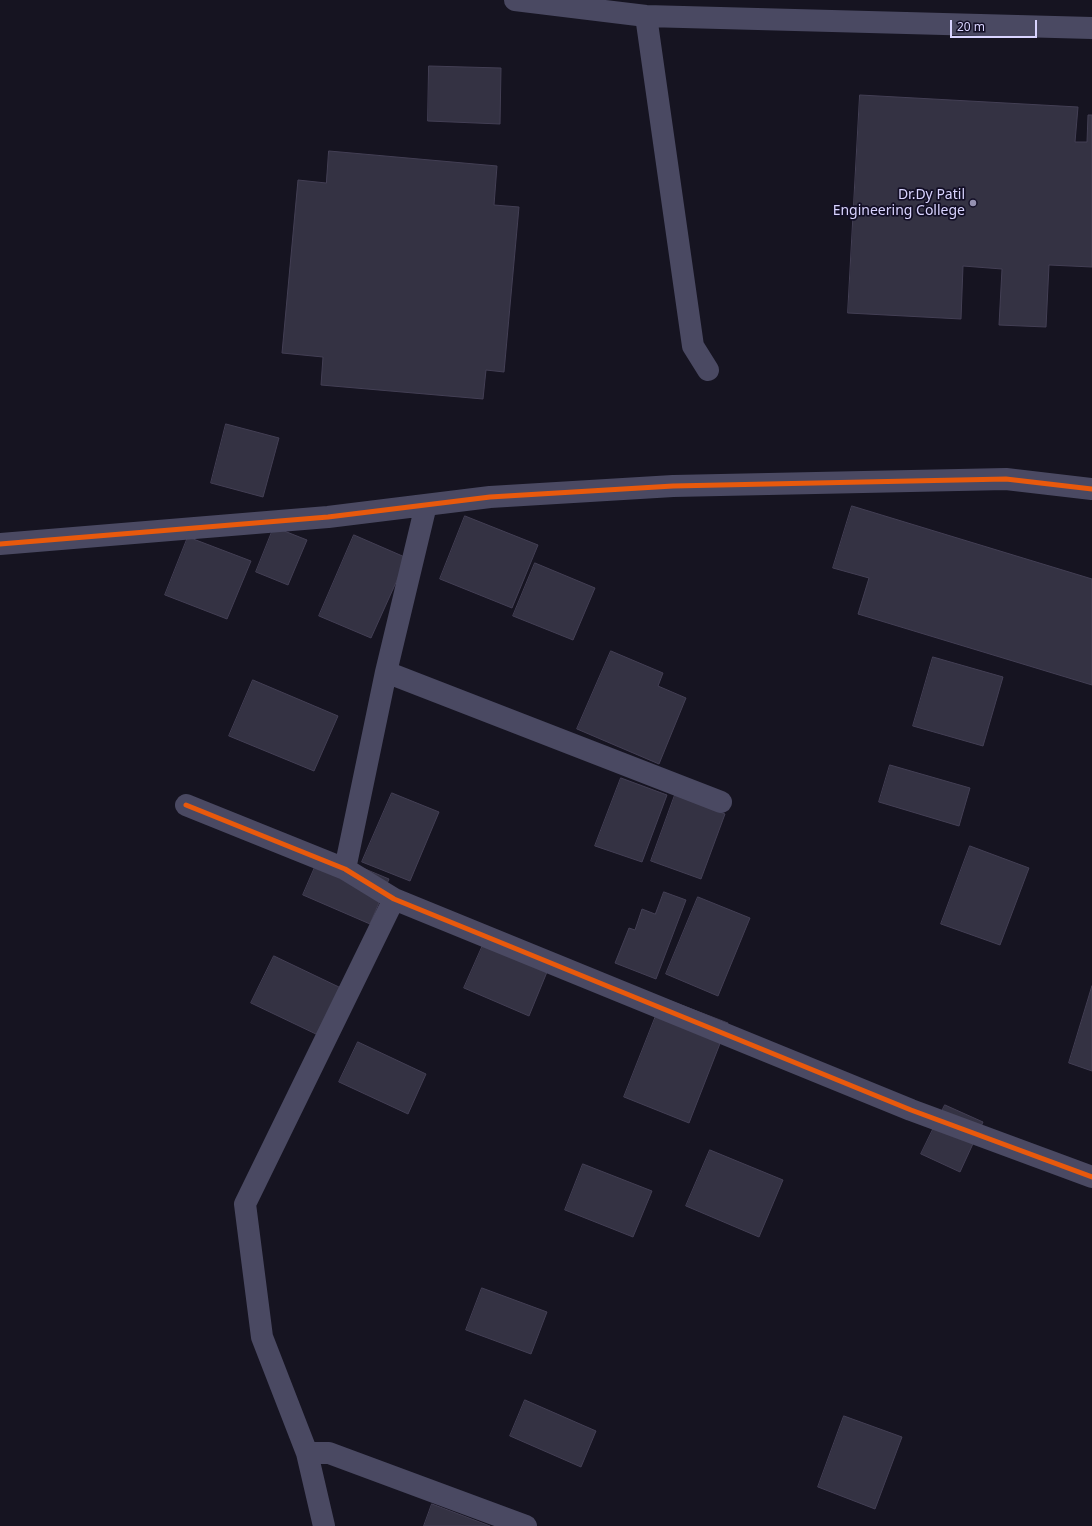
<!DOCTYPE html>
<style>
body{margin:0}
#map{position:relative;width:1092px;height:1526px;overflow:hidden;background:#161421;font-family:"Noto Sans",sans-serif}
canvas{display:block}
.scale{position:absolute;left:950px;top:20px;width:87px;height:18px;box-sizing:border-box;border:2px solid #d9d4ff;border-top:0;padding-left:5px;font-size:12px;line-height:14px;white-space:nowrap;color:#d9d4ff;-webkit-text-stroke:3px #130f26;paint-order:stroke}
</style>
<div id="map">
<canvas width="1092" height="1526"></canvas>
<div class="scale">20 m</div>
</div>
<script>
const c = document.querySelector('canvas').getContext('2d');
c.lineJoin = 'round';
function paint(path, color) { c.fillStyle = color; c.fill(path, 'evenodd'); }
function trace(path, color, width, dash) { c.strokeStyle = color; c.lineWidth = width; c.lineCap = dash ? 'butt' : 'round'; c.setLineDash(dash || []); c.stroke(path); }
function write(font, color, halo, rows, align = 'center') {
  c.font = font + ' "Noto Sans",sans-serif'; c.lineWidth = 3.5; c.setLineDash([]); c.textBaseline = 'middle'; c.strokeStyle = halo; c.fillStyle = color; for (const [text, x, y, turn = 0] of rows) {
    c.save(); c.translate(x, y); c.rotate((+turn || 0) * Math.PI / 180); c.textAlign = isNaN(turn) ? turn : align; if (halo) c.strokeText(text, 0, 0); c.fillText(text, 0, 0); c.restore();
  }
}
const building = new Path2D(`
 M429 66 501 68 500 124 428 121Z
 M860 95 1078 107 1075 142H1087L1088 115H1092V267L1049 265 1046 327 999 325 1002 269 963 266 961 319 848 313Z
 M329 151 497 166 494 205 519 207 504 372 486 370 483 399 321 385 323 357 282 353 298 180 326 183Z
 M226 424 279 438 263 497 211 483Z
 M852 506 1092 579V685L858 614 869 578 833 568Z
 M465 516 538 545 512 608 440 579Z
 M274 527 307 540 288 585 256 572Z
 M354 535 407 558 371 638 319 616Z
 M188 537 251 561 227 619 165 595Z
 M535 563 595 588 573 640 513 616Z
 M611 651 663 673 658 686 686 698 659 764 577 729Z
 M933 657 1003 677 983 746 913 726Z
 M253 680 338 716 314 771 229 736Z
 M890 765 970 788 959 826 879 802Z
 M621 778 667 795 642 862 595 846Z
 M392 793 439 812 410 881 362 862Z
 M675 795 725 814 701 879 651 861Z
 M970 846 1029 868 1000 945 941 924Z
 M322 851 389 879 370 924 303 895Z
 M664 892 686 900 656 979 615 963 629 928 635 930 642 909 655 914Z
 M698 897 750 918 718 996 666 974Z
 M483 945 547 972 529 1016 464 988Z
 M274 956 341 988 318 1035 251 1003Z
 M1092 986V1071L1069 1063Z
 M663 998 728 1023 689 1123 624 1097Z
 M358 1042 426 1074 408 1114 339 1082Z
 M945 1105 983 1122 960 1172 921 1154Z
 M710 1150 783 1180 759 1237 686 1206Z
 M583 1164 652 1191 633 1237 565 1210Z
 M482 1288 547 1312 531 1354 466 1330Z
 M525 1400 596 1431 581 1467 510 1436Z
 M844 1416 902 1437 875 1509 818 1487Z
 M432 1504 490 1526H424Z`);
paint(building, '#343243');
trace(building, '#433f54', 1);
trace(new Path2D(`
 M515 0 646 16 1092 28
 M646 16 693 346 708 370
 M0 544 328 517 490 497 673 486 1006 479 1092 489
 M386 672 721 802
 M186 805 345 869 394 899 911 1110 1092 1177
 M345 869 386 672 426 505
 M307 1453H329L526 1526
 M324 1526 307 1453 262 1337 245 1204 394 899`), '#4a4962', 22);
trace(new Path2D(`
 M0 544 328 517 490 497 673 486 1006 479 1092 489
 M186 805 345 869 394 899 911 1110 1092 1177`), '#e8590c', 5);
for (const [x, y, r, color] of [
 [973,203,4,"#9591b1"]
]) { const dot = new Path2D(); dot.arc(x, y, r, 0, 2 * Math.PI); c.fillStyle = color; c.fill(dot); trace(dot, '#130f26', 1.5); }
write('14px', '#d9d4ff', '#130f26', [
 ["Dr.Dy Patil",965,195],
 ["Engineering College",965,211]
], 'right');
</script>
